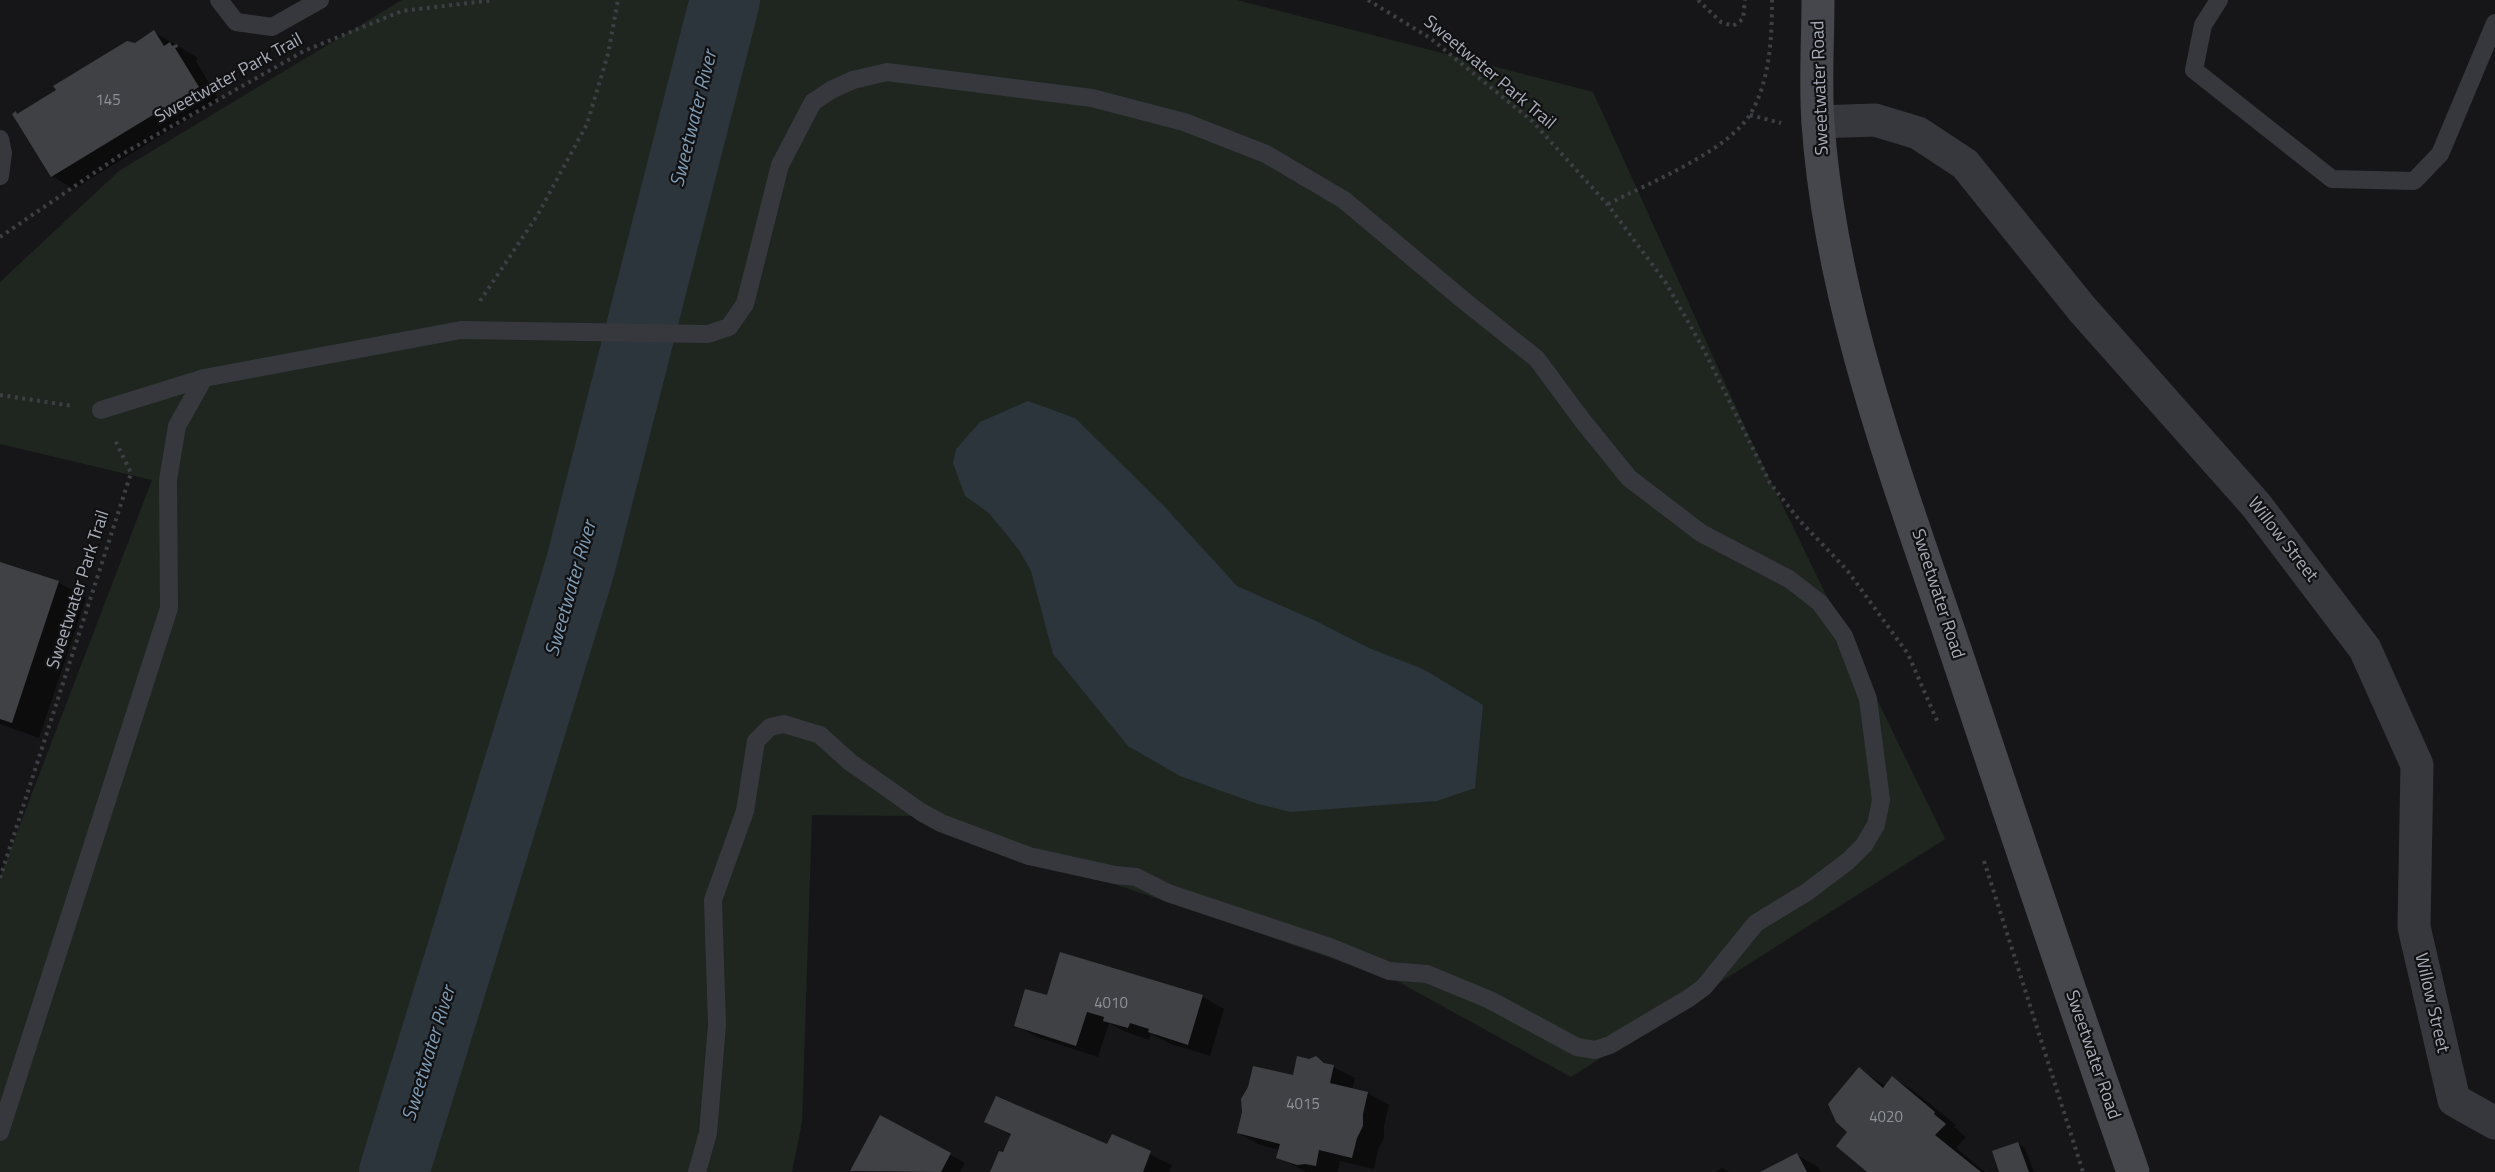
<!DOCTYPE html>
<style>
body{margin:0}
canvas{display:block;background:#161618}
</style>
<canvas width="2495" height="1172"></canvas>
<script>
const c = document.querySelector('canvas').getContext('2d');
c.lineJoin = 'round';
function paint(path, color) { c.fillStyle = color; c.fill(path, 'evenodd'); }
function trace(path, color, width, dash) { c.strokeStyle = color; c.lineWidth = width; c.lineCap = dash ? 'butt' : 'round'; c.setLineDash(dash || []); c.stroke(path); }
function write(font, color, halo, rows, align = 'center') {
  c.font = font + ' "Titillium Web",sans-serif'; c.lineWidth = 4.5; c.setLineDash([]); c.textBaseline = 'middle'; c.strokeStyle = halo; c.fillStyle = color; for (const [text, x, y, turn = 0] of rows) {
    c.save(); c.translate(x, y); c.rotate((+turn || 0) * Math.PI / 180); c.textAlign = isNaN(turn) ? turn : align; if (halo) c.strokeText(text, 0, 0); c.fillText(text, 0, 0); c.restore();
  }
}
paint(new Path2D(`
 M402 0H1237L1593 92 1754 447 1945 839 1571 1077 1397 981 1235 925 914 816 812 815 802 1122 792 1172H0V877L152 480 0 444V282L119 171Z`), '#1e261f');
paint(new Path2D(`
 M699 0H710L576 537 566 529Z
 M1028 401 1075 418 1162 504 1237 586 1316 621 1369 648 1423 669 1483 705 1475 788 1437 801 1290 812 1255 803 1180 776 1128 746 1053 654 1031 571 1019 550 989 513 965 496 953 463 956 449 980 422Z`), '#2c353c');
paint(new Path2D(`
 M154 32 198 58 196 61 219 100 74 189 52 176 16 113 19 115Z
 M0 563 58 582 86 598 39 738 0 724Z
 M1061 954 1203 997 1224 1009 1210 1056 1171 1044 1151 1034 1149 1040 1126 1032 1109 1023 1098 1057 1037 1037 1015 1025 1048 997Z
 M1316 1058 1355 1078 1352 1090 1368 1093 1389 1105 1384 1126V1138L1378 1150 1374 1169 1340 1161 1338 1172H1306L1278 1157 1280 1150 1260 1145 1238 1133 1309 1061Z
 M1859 1069 1886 1086 1893 1078 1914 1091 1956 1125 1954 1127 1966 1137 1956 1148 1985 1172H1869L1849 1132Z
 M881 1117 965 1163 960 1172H856L852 1170Z
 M986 1122 1108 1146 1112 1136 1172 1165 1169 1172H992L1012 1136Z
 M2018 1144 2025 1148 2034 1172H2001Z
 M1797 1155 1818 1167 1821 1172H1764Z
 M1723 1168 1729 1172H1715Z`), '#0007');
trace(new Path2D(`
 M394 1172 580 567 725 0`), '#2c353c', 70);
paint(new Path2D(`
 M154 30 164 46 170 42 172 46 177 44 178 47 175 48 199 87 51 177 12 114 16 111 17 114 56 90 53 86 127 41 135 43Z
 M0 562 59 581 12 723 0 719Z
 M1060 952 1203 995 1188 1045 1148 1032 1149 1029 1130 1023 1128 1028 1103 1021 1104 1017 1087 1012 1076 1046 1014 1026 1025 989 1047 995Z
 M1297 1056 1309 1059 1316 1056 1324 1063 1334 1065 1330 1083 1368 1092 1363 1114V1126L1357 1138 1352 1158 1319 1150 1316 1166 1305 1164 1297 1165 1276 1158 1280 1144 1237 1133 1242 1112 1241 1099 1248 1087 1253 1066 1293 1075Z
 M1859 1067 1883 1088 1892 1076 1935 1112 1934 1114 1946 1124 1935 1135 1981 1172H1867L1836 1146 1847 1132 1836 1122 1828 1104Z
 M996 1096 1107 1144 1112 1134 1151 1151 1143 1172H990L999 1151 1003 1152 1011 1134 984 1122Z
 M880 1115 951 1153 941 1172 850 1171Z
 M2018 1142 2029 1172H1999L1992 1151Z
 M1797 1153 1807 1172H1760Z`), '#404145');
trace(new Path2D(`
 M1368 0 1430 38 1532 121 1608 205 1666 283 1704 350 1770 483 1800 521 1847 570 1908 654 1938 723
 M1698 0 1721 22 1733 26 1743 19 1745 0
 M1750 115 1781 123
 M1608 204C1647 184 1729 151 1751 113 1770 80 1772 37 1772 0
 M0 237 119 156 304 51 402 11 494 0
 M480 301 537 216 587 124 608 54 618 0
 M0 395 73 406
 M1984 861 2083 1172
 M0 878 131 473 114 438`), '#3d3f44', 4, [3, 4.5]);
trace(new Path2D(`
 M219 0 236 22 272 27 320 0
 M2219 0 2203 25 2194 70 2332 179 2414 181 2440 154 2495 23
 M0 139 3 153 0 176
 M101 410 204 378 461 330 708 334 729 327 745 304 780 165 813 102 831 90 853 80 887 72 1092 98 1184 122 1266 154 1344 200 1462 299 1537 359 1582 420 1629 478 1701 533 1789 579 1820 603 1844 636 1868 699 1881 800 1876 825 1864 845 1848 861 1807 892 1756 923 1704 987 1689 998 1610 1045 1595 1050 1577 1047 1490 1000 1427 974 1389 971 1330 947 1168 893 1136 877 1115 875 1029 856 941 823 921 812 850 762 820 735 784 724 770 727 756 741 745 811 713 900 717 1025 708 1133 697 1172
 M0 1132 169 608 168 480 177 426 204 378`), '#37383d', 18);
trace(new Path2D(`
 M1818 122 1875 120 1918 133 1965 164 2082 309 2256 505 2365 649 2417 765 2414 927 2454 1100 2495 1123`), '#37383d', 33);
trace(new Path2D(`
 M1818 0C1818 41 1815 82 1818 123 1831 311 1902 490 1961 667 2017 836 2074 1004 2133 1172`), '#45474d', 33);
write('15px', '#8e929b', null, [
 ["145",108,101],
 ["4010",1111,1004],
 ["4015",1303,1105],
 ["4020",1886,1118]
]);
write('18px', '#a8adb8', '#111113', [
 ["Sweetwater Park Trail",1489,73,40],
 ["Sweetwater Park Trail",229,79,-29],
 ["Sweetwater Road",1821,88,-92],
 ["Willow Street",2282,540,52],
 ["Sweetwater Park Trail",79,590,-72],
 ["Sweetwater Road",1937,594,72],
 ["Willow Street",2431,1003,77],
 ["Sweetwater Road",2092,1055,71]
]);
write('italic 20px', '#7f9bb3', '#111113', [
 ["Sweetwater River",695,119,-76],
 ["Sweetwater River",572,589,-74],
 ["Sweetwater River",430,1054,-73]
]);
</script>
